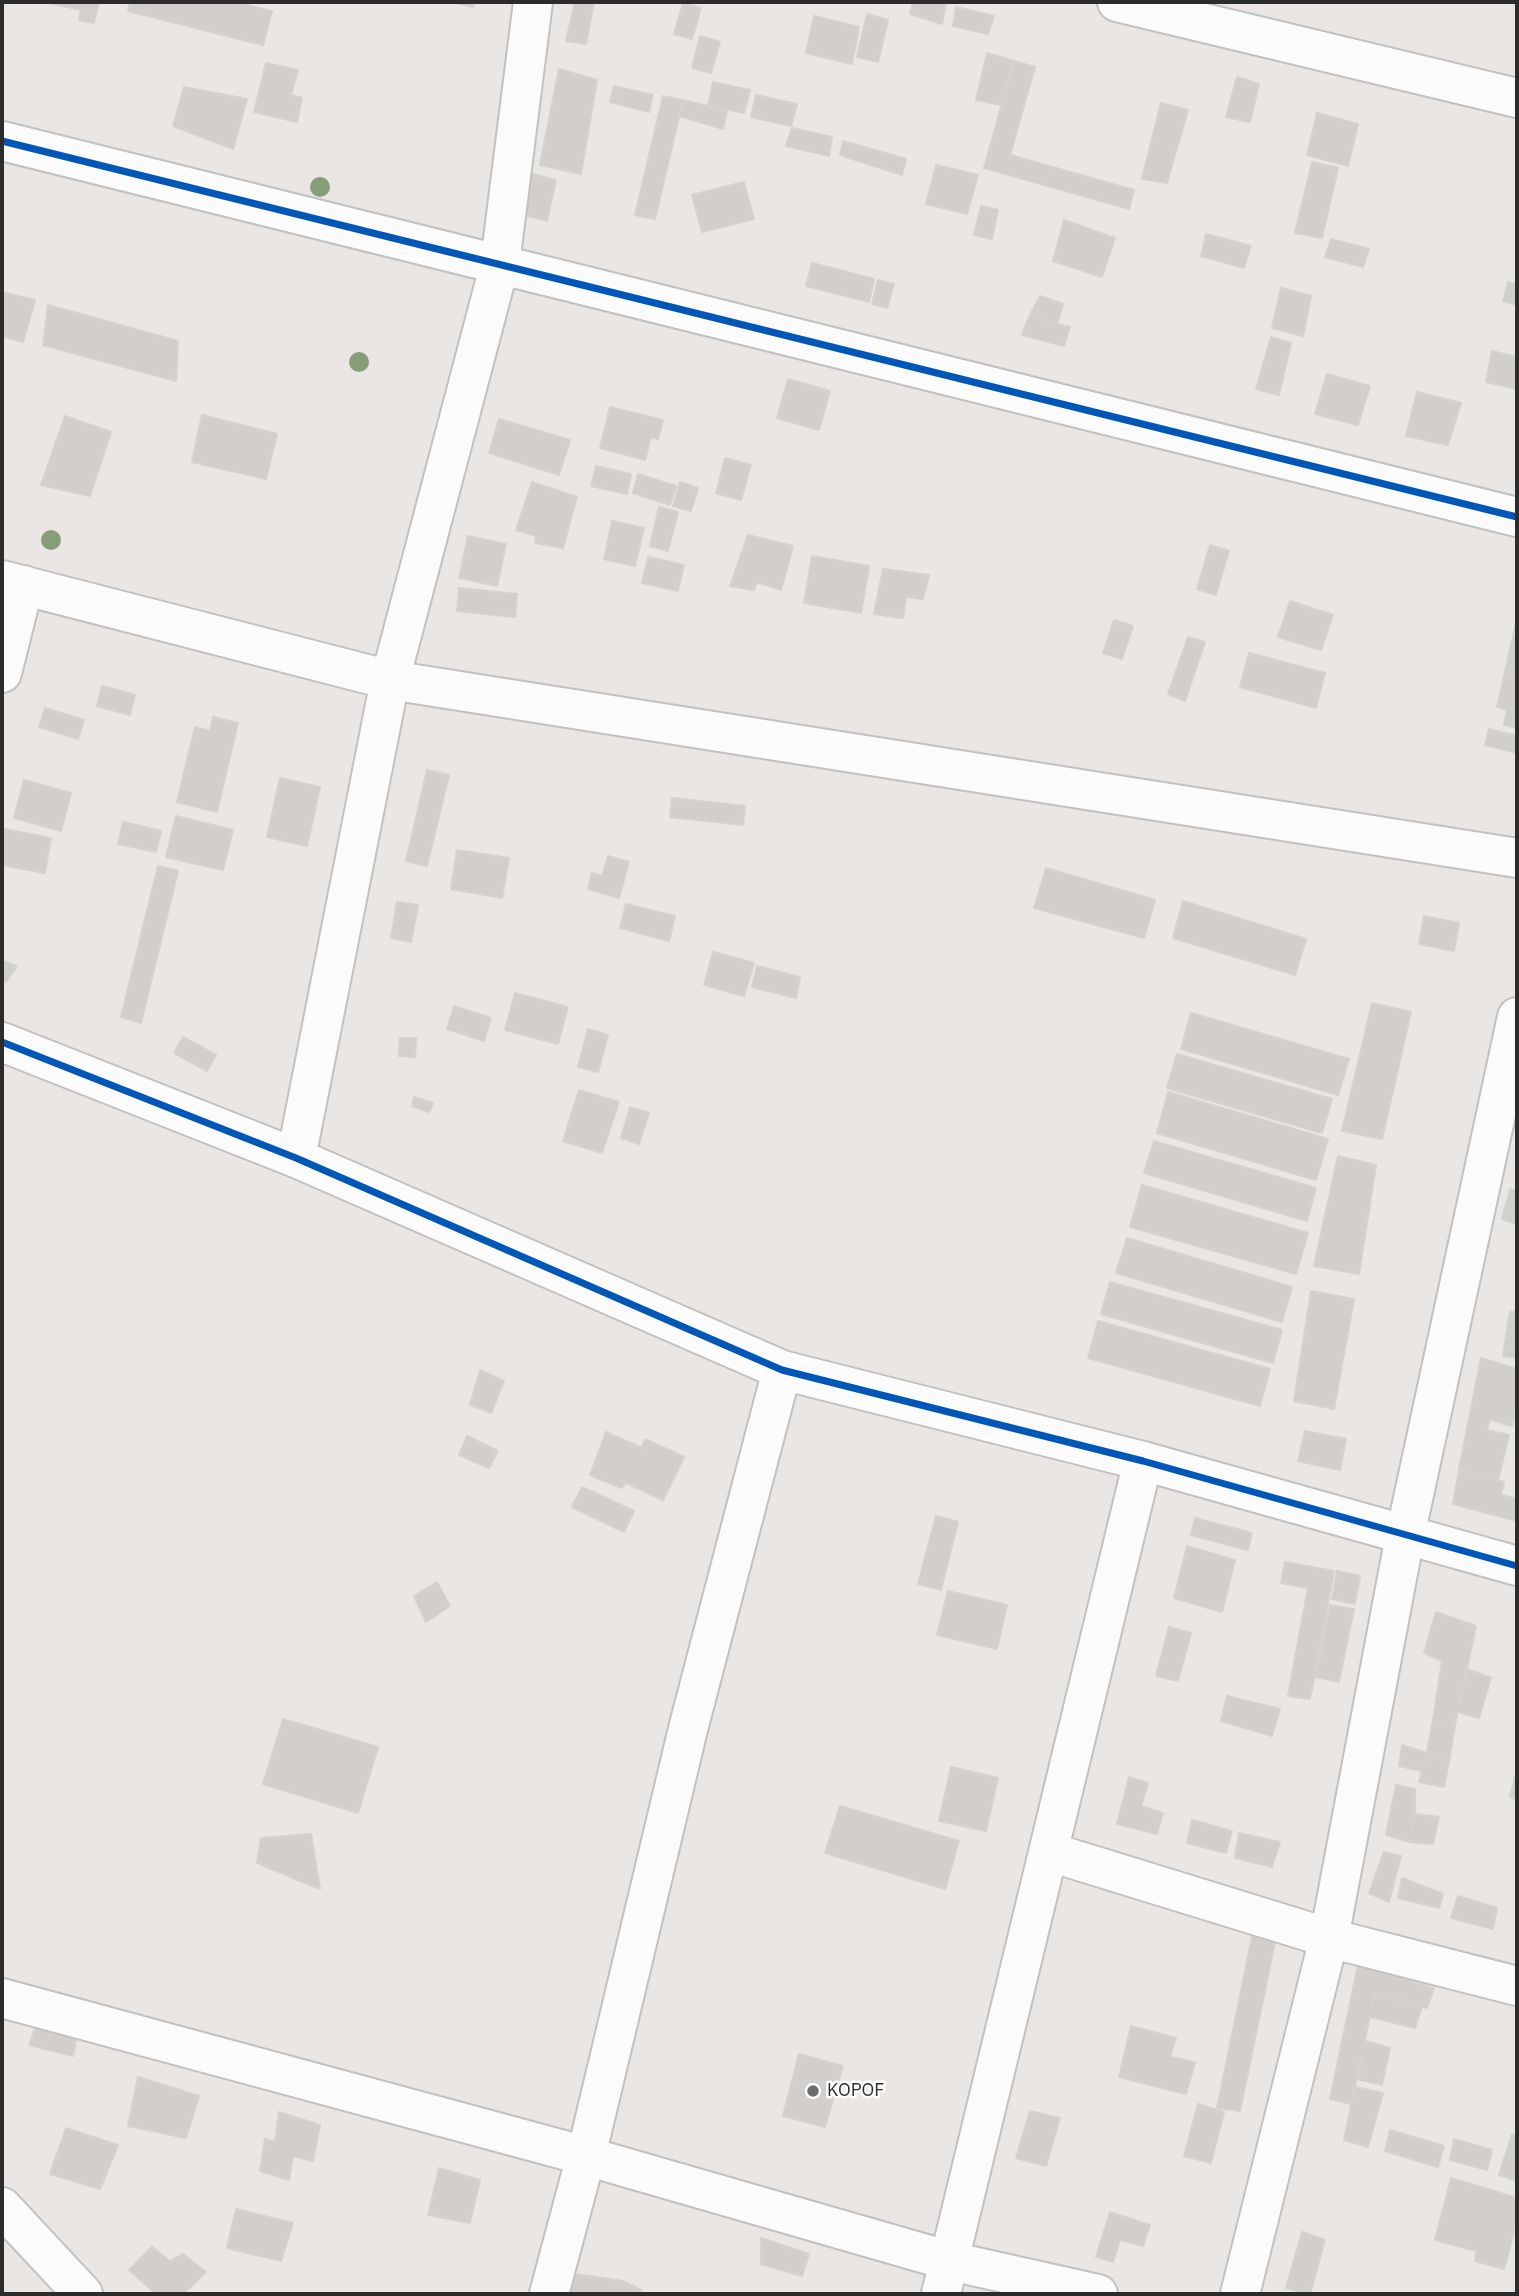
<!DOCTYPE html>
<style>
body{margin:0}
#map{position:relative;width:1519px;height:2296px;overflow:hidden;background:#e9e6e3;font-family:"IBM Plex Sans",sans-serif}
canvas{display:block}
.frame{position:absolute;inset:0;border:4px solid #2c2c2c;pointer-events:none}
</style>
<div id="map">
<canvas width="1519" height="2296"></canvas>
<div class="frame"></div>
</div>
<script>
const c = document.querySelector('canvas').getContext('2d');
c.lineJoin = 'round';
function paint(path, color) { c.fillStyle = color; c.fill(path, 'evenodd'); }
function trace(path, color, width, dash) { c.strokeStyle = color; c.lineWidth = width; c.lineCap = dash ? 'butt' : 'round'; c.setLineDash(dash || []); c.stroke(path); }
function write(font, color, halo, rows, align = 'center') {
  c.font = font + ' "IBM Plex Sans",sans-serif'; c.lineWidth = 5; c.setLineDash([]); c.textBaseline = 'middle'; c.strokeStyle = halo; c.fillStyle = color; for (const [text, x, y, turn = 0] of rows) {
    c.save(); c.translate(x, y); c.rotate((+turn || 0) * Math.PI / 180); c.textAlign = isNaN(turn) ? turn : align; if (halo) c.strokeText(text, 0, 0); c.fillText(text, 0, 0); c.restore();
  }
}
const building = new Path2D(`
 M50 2H99L94 23 79 20 81 10 50 3Z
 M130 2H235L272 11 263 45 128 11Z
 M450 2H474L473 7Z
 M575 2H594L586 44 566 41Z
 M913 2 946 3 942 24 910 14Z
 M683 3 701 8 692 39 674 34Z
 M956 7 994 16 988 34 953 26Z
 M867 14 888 20 878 62 857 57Z
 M814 16 859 27 852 64 806 53Z
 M700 36 720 42 711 73 692 68Z
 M987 53 1014 61 1001 105 976 100Z
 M1014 61 1035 67 1010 155 1134 190 1129 209 984 168Z
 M266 63 298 70 291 95 302 98 297 122 254 112Z
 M559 69 597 80 581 174 540 165Z
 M1237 77 1259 84 1250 122 1226 117Z
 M713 82 750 90 744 113 708 105Z
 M614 86 653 95 649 112 610 102Z
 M184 87 247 99 233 149 173 126Z
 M756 95 797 104 791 126 751 117Z
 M663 96 683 100 655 219 635 215Z
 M683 100 727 111 723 129 679 116Z
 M1161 103 1188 110 1167 183 1142 179Z
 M1317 113 1358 124 1348 166 1307 155Z
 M792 128 832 137 829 156 786 146Z
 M843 141 906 159 902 175 840 155Z
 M1312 162 1338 168 1322 238 1295 233Z
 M936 165 978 175 967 214 926 204Z
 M529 173 556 180 547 221 519 213Z
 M744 182 754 219 702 232 692 195Z
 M981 206 998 210 992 239 974 235Z
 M1064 220 1115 238 1102 277 1053 261Z
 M1206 234 1251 246 1244 268 1201 256Z
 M1331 239 1369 249 1363 267 1325 257Z
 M812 263 874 279 869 302 806 286Z
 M878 280 894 284 887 308 872 304Z
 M1508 282 1517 284V305L1503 301Z
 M1281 288 1311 296 1303 336 1272 328Z
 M2 292 35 300 23 342 2 336Z
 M1040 296 1063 304 1057 324 1029 317Z
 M48 305 178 341 176 381 43 345Z
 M1029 317 1070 327 1064 346 1022 335Z
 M1271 337 1291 343 1279 395 1256 389Z
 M1492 351 1517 357V389L1486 382Z
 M1327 374 1370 386 1358 425 1315 414Z
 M788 379 830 391 819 430 777 418Z
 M1417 392 1461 403 1448 445 1406 436Z
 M610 407 663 420 658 439 651 437 645 460 600 448Z
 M202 415 277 434 266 479 192 462Z
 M65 416 111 432 90 496 41 485Z
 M499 419 570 440 559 475 489 453Z
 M725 458 751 465 741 500 716 493Z
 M596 466 631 474 627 494 591 486Z
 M638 474 676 486 670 505 633 493Z
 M532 482 577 497 563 548 535 543 536 536 516 530Z
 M680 482 698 488 691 511 673 506Z
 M659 507 678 512 668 551 650 546Z
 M612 521 644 528 635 566 604 559Z
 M748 535 793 546 781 590 757 582 754 590 730 586Z
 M468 536 506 544 497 586 459 578Z
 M1210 545 1229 551 1216 595 1197 589Z
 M812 556 869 566 861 613 804 603Z
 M648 557 684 565 678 591 642 583Z
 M883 569 929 575 923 599 906 597 903 618 874 614Z
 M459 588 517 594 515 617 457 611Z
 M1290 601 1333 615 1321 650 1278 637Z
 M1517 619V728L1504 725 1507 710 1497 707Z
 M1114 620 1133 626 1122 659 1103 653Z
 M1188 637 1205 642 1185 701 1168 694Z
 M1249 653 1325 673 1316 708 1240 687Z
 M102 686 135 695 130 715 97 706Z
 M45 708 84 720 78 739 39 727Z
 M213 717 238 723 217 812 177 802 195 727 210 731Z
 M1489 729 1517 736V753L1485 745Z
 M427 770 449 775 427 866 406 861Z
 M280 778 320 787 307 846 267 837Z
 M24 780 71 793 61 831 14 818Z
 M672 798 745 806 743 825 670 817Z
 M176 816 233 830 223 870 166 857Z
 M123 822 161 831 156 852 118 844Z
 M4 829 51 838 45 873 2 865Z
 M457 850 509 858 502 898 451 889Z
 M608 856 629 862 619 898 588 889 592 873 602 876Z
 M158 866 178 871 141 1023 121 1017Z
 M1046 868 1155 900 1144 938 1034 908Z
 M1183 901 1306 939 1295 975 1173 938Z
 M397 902 418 905 411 942 391 938Z
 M626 904 675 916 669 941 620 928Z
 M1424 916 1459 923 1454 951 1419 944Z
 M713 952 754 963 744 996 704 985Z
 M2 961 17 966 6 982 2 981Z
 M757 966 800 977 796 998 752 987Z
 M515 993 568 1007 558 1044 505 1030Z
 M1372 1003 1411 1012 1382 1139 1342 1131Z
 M454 1006 491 1018 484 1041 447 1029Z
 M1191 1013 1349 1059 1338 1095 1181 1049Z
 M588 1029 608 1035 598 1072 578 1067Z
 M183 1037 216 1055 207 1071 174 1053Z
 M400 1038H416L415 1057 399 1056Z
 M1177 1054 1332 1099 1322 1133 1167 1088Z
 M579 1090 619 1102 602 1153 563 1141Z
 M1168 1092 1328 1139 1316 1180 1157 1133Z
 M414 1097 433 1103 429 1112 412 1106Z
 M630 1107 649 1113 639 1144 621 1138Z
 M1154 1141 1316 1188 1307 1221 1144 1173Z
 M1338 1156 1376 1165 1359 1274 1314 1266Z
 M1142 1185 1308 1233 1296 1274 1130 1227Z
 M1510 1189 1517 1191V1224L1502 1219Z
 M1127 1238 1292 1287 1282 1322 1116 1273Z
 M1110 1282 1282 1330 1273 1363 1101 1314Z
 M1311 1291 1354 1299 1334 1409 1294 1401Z
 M1510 1311 1517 1312V1358L1503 1356Z
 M1098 1321 1270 1369 1260 1406 1088 1358Z
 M1481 1358 1517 1369V1404L1512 1426 1490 1419 1487 1430 1509 1435 1498 1480 1459 1469Z
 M480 1370 504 1381 491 1413 470 1405Z
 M1305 1431 1346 1439 1340 1470 1298 1461Z
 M606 1432 642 1448 645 1439 684 1457 663 1500 626 1483 622 1488 590 1475Z
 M467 1436 498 1451 489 1468 459 1455Z
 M1459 1469 1504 1482 1501 1495 1517 1499V1521L1453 1504Z
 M582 1487 634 1511 624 1532 572 1507Z
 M936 1516 958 1522 941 1590 918 1584Z
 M1195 1518 1252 1533 1248 1550 1191 1535Z
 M1187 1546 1235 1560 1222 1612 1174 1598Z
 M1285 1562 1334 1571 1310 1699 1288 1696 1308 1588 1281 1583Z
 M1337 1571 1360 1576 1355 1604 1332 1599Z
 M437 1582 450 1606 426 1622 414 1596Z
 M948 1591 1007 1605 997 1649 937 1635Z
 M1330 1605 1354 1609 1339 1682 1316 1677Z
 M1436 1612 1476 1626 1455 1725 1433 1720 1442 1661 1424 1653Z
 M1169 1627 1191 1633 1178 1681 1156 1676Z
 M1467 1669 1491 1678 1479 1718 1458 1712Z
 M1227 1696 1280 1709 1272 1736 1221 1721Z
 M283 1719 378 1747 358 1813 263 1784Z
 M1433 1720 1455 1725 1450 1756 1427 1753Z
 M1402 1745 1427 1753 1422 1771 1399 1766Z
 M1427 1753 1450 1756 1444 1787 1419 1782Z
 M951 1767 998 1778 986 1831 939 1821Z
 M1129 1777 1148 1783 1141 1806 1163 1813 1157 1834 1117 1824Z
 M1515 1777H1517V1800L1510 1797Z
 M1396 1785 1415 1789V1814L1410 1842 1386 1835Z
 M840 1806 959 1841 945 1889 825 1853Z
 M1415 1814 1439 1817 1433 1844 1410 1842Z
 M1192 1820 1232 1831 1226 1853 1187 1843Z
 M1239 1833 1280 1842 1272 1867 1235 1858Z
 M311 1834 320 1889 257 1863 261 1838Z
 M1384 1852 1401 1856 1389 1902 1369 1893Z
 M1402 1878 1443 1894 1439 1908 1398 1898Z
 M1458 1896 1497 1908 1493 1929 1451 1918Z
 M1252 1937 1275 1942 1240 2111 1217 2108Z
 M1358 1965 1434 1988 1427 2008 1375 1993 1351 2104 1330 2099Z
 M1375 1993 1422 2006 1415 2028 1370 2017Z
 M38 2021 78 2032 73 2056 29 2045Z
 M1131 2026 1176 2038 1170 2057 1195 2062 1186 2094 1119 2077Z
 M1365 2041 1390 2048 1382 2085 1357 2079Z
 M799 2054 843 2066 825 2127 783 2116Z
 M138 2077 199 2096 186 2138 128 2126Z
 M1355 2087 1383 2093 1368 2147 1344 2140Z
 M1198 2104 1224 2112 1211 2163 1184 2156Z
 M1030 2111 1060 2118 1046 2166 1016 2158Z
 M279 2112 320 2125 313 2161 293 2156 289 2180 260 2171 265 2139 275 2142Z
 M66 2128 118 2145 100 2189 50 2174Z
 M1390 2130 1444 2146 1438 2167 1385 2151Z
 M1512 2134 1517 2136V2181L1499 2175Z
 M1454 2139 1492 2150 1487 2170 1450 2160Z
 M439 2168 480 2180 470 2223 428 2215Z
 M1451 2178 1517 2198V2222L1504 2269 1475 2261 1476 2251 1435 2240Z
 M236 2209 293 2223 281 2261 227 2248Z
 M1110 2212 1150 2225 1143 2246 1120 2240 1113 2262 1096 2257Z
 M1302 2232 1325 2240 1310 2294 1286 2288Z
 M761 2238 809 2254 802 2276 761 2264Z
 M152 2247 170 2261 183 2254 206 2272 183 2294H156L129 2270Z
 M575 2274 623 2281 641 2290V2294H570Z`);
paint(building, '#d1cecc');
trace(building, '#d4d2cf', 2);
const street = new Path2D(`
 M1117 2 1517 98
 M2 141 1517 517
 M2 580 390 680 1517 858
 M2 673 24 585
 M2 1042 296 1158 782 1370 1143 1461 1517 1566
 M296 1158 390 680 500 263 533 2
 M1050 1852 1329 1938 1517 1986
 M2 1998 586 2156 950 2261 1098 2294
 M549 2294 586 2156 688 1729 782 1370
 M941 2294 1143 1461
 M1240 2294 1329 1938 1405 1536 1517 1017`);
const secondary = new Path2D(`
 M2 2207 83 2294`);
trace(street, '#c2c1c1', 42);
trace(secondary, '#c2c1c1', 42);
trace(street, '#fcfbfb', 38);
trace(secondary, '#fcfbfb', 38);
trace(new Path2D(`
 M2 141 1517 517
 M2 1042 296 1158 782 1370 1143 1461 1517 1566`), '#0057b8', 7);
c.fillStyle = '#869e78';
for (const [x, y] of [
 [320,187],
 [359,362],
 [51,540]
]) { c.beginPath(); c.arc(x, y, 10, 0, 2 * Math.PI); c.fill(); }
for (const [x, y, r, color] of [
 [813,2091,7,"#6e6d6c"]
]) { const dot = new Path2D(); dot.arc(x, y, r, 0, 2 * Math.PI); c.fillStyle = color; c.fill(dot); trace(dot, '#fff', 2.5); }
write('18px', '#2c2c2c', '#fff', [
 ["KOPOF",827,2091]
], 'left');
</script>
